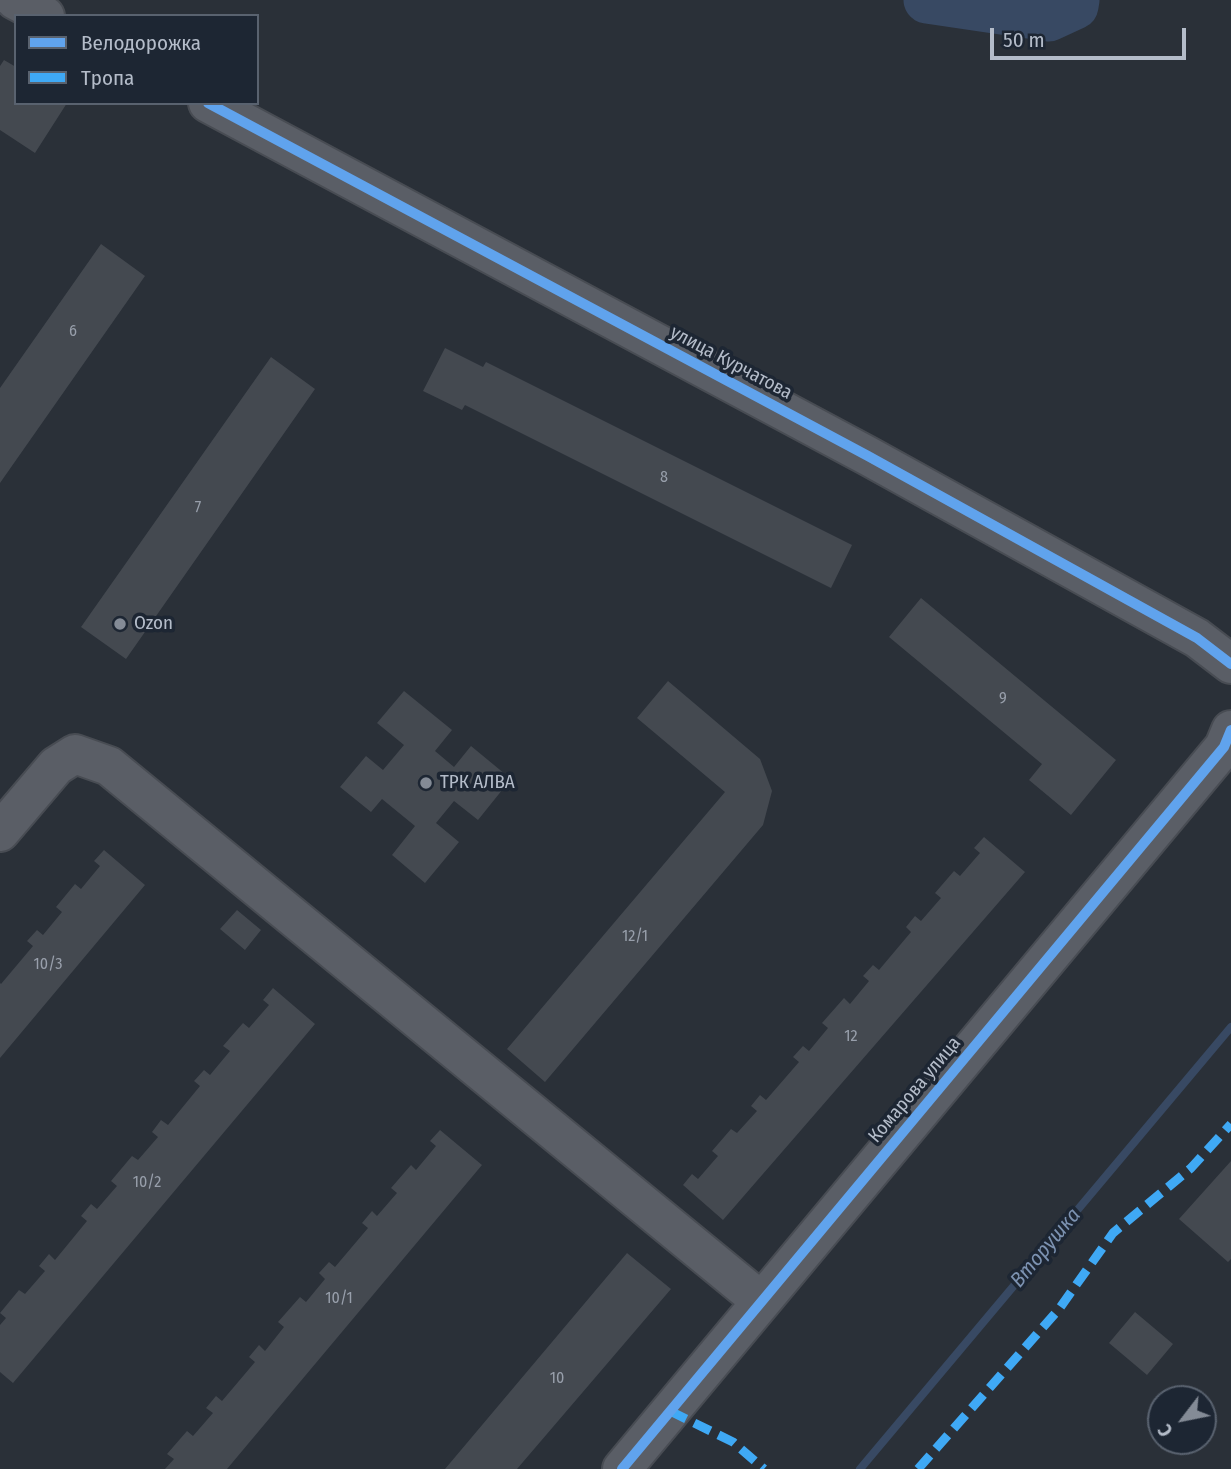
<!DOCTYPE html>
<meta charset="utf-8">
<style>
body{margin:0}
#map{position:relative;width:1231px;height:1469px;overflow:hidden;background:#2a3038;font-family:"Fira Sans Condensed",sans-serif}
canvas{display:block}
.legend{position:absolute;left:14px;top:14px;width:245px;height:91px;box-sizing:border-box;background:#1d2633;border:2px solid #59626f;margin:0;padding:9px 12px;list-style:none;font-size:21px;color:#b4bcc9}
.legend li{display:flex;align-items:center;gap:14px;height:35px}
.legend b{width:35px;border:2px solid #59626f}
.north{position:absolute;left:1147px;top:1385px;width:70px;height:70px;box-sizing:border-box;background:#1d2633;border:2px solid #59626f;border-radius:50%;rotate:238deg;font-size:19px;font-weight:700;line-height:28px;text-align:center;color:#b4bcc9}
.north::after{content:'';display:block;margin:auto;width:24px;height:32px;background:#848b96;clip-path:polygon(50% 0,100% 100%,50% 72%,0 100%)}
.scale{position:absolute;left:990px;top:28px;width:196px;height:32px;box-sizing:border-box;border:4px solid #b4bcc9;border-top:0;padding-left:9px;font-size:21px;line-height:24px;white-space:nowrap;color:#b4bcc9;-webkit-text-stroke:5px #1d2633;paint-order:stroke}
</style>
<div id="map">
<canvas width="1231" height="1469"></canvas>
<ul class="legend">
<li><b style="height:9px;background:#60a3ed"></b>Велодорожка</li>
<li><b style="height:9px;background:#3fa9f5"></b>Тропа</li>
</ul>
<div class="north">С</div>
<div class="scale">50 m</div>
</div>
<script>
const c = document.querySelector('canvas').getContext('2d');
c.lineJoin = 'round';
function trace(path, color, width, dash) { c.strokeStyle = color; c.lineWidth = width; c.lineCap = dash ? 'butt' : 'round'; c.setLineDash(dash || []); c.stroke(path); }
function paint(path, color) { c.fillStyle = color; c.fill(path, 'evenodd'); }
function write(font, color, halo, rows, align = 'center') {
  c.font = font + ' "Fira Sans Condensed",sans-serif'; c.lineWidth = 7; c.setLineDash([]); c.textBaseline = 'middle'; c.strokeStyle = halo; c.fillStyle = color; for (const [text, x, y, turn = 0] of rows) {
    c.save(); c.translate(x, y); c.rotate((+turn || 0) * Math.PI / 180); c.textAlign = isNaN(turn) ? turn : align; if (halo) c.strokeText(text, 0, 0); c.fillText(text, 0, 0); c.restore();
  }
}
trace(new Path2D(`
 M860 1469 1231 1027`), '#384963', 8);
trace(new Path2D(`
 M927 0 1049 18 1075 6 1076 0`), '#384963', 47);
paint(new Path2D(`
 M4 60 16 67V103H67L35 153 0 130V66Z
 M101 244 145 276 0 483V388Z
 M445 348 483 367 486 362 852 545 831 588 465 405 462 410 423 391Z
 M271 357 315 389 126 659 81 627Z
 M921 598 1116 760 1071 815 1029 780 1042 764 889 637Z
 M668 681 760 759 772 791 763 825 545 1082 507 1049 725 792 637 718Z
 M404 691 452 730 435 751 454 767 471 746 511 779 478 820 454 801 436 823 459 842 425 883 392 855 415 826 382 799 371 812 340 787 366 756 383 770 404 745 377 723Z
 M984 837 1025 872 723 1220 683 1185 692 1174 698 1179 718 1156 712 1151 731 1129 737 1133 757 1111 751 1106 760 1095 766 1100 799 1062 793 1057 803 1046 809 1051 828 1028 822 1023 844 998 850 1004 869 981 863 976 873 965 879 970 911 932 906 927 915 916 921 921 941 898 935 893 954 871 960 876 980 853 974 848Z
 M104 850 145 885 0 1058V983L1 984 33 946 27 941 37 930 43 935 62 912 56 907 75 884 81 889 100 866 94 861Z
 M237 910 261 930 245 950 220 929Z
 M273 988 315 1024 13 1383 0 1372V1325L6 1318 0 1313 19 1290 25 1294 45 1271 39 1266 49 1254 55 1260 87 1221 81 1216 91 1204 97 1209 117 1186 111 1181 132 1156 138 1160 158 1137 152 1132 161 1120 168 1125 200 1086 194 1081 204 1070 210 1075 230 1051 223 1046 243 1023 249 1028 269 1005 263 1000Z
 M440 1130 482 1165 227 1469H165L174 1459 167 1454 187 1431 193 1436 213 1413 206 1408 216 1396 222 1401 255 1362 249 1357 259 1345 265 1351 284 1327 278 1322 300 1297 306 1302 325 1279 319 1273 329 1262 335 1267 368 1228 362 1223 372 1211 377 1216 397 1193 391 1188 411 1165 416 1170 436 1146 430 1141Z
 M1231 1161V1259L1228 1262 1179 1219Z
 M627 1253 671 1289 517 1469H445Z
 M1135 1312 1173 1344 1147 1375 1109 1343Z`), '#444950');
const minor = new Path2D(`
 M15 0 45 16
 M208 103 868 456 1197 638 1231 664
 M0 832 56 766 75 754 109 766 761 1301
 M622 1469 1224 747 1231 730`);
trace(minor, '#484c53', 42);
trace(minor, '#5a5e66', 38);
trace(new Path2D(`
 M670 1411 733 1442 764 1469
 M918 1469 1059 1309 1113 1233 1191 1168 1231 1124`), '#3fa9f5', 9, [18, 9]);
trace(new Path2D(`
 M208 103 868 456 1197 638 1231 664
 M622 1469 1224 747 1231 730`), '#60a3ed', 10);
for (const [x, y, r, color] of [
 [120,624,7,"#848b96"],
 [426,783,7,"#848b96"]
]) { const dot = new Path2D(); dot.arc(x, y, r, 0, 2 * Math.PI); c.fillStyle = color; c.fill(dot); trace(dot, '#1d2633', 2.5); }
write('16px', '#989fab', null, [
 ["6",73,332],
 ["8",664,478],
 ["7",198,508],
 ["9",1003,699],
 ["12/1",635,937],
 ["10/3",48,965],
 ["12",851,1037],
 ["10/2",147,1183],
 ["10/1",339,1299],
 ["10",557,1379]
]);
write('19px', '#b4bcc9', '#1d2633', [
 ["улица Курчатова",731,363,28],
 ["Комарова улица",915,1090,-50]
]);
write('19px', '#b4bcc9', '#1d2633', [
 ["Ozon",134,624],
 ["ТРК АЛВА",440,783]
], 'left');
write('italic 21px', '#7c92b1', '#1d2633', [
 ["Вторушка",1046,1248,-50]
]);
</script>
